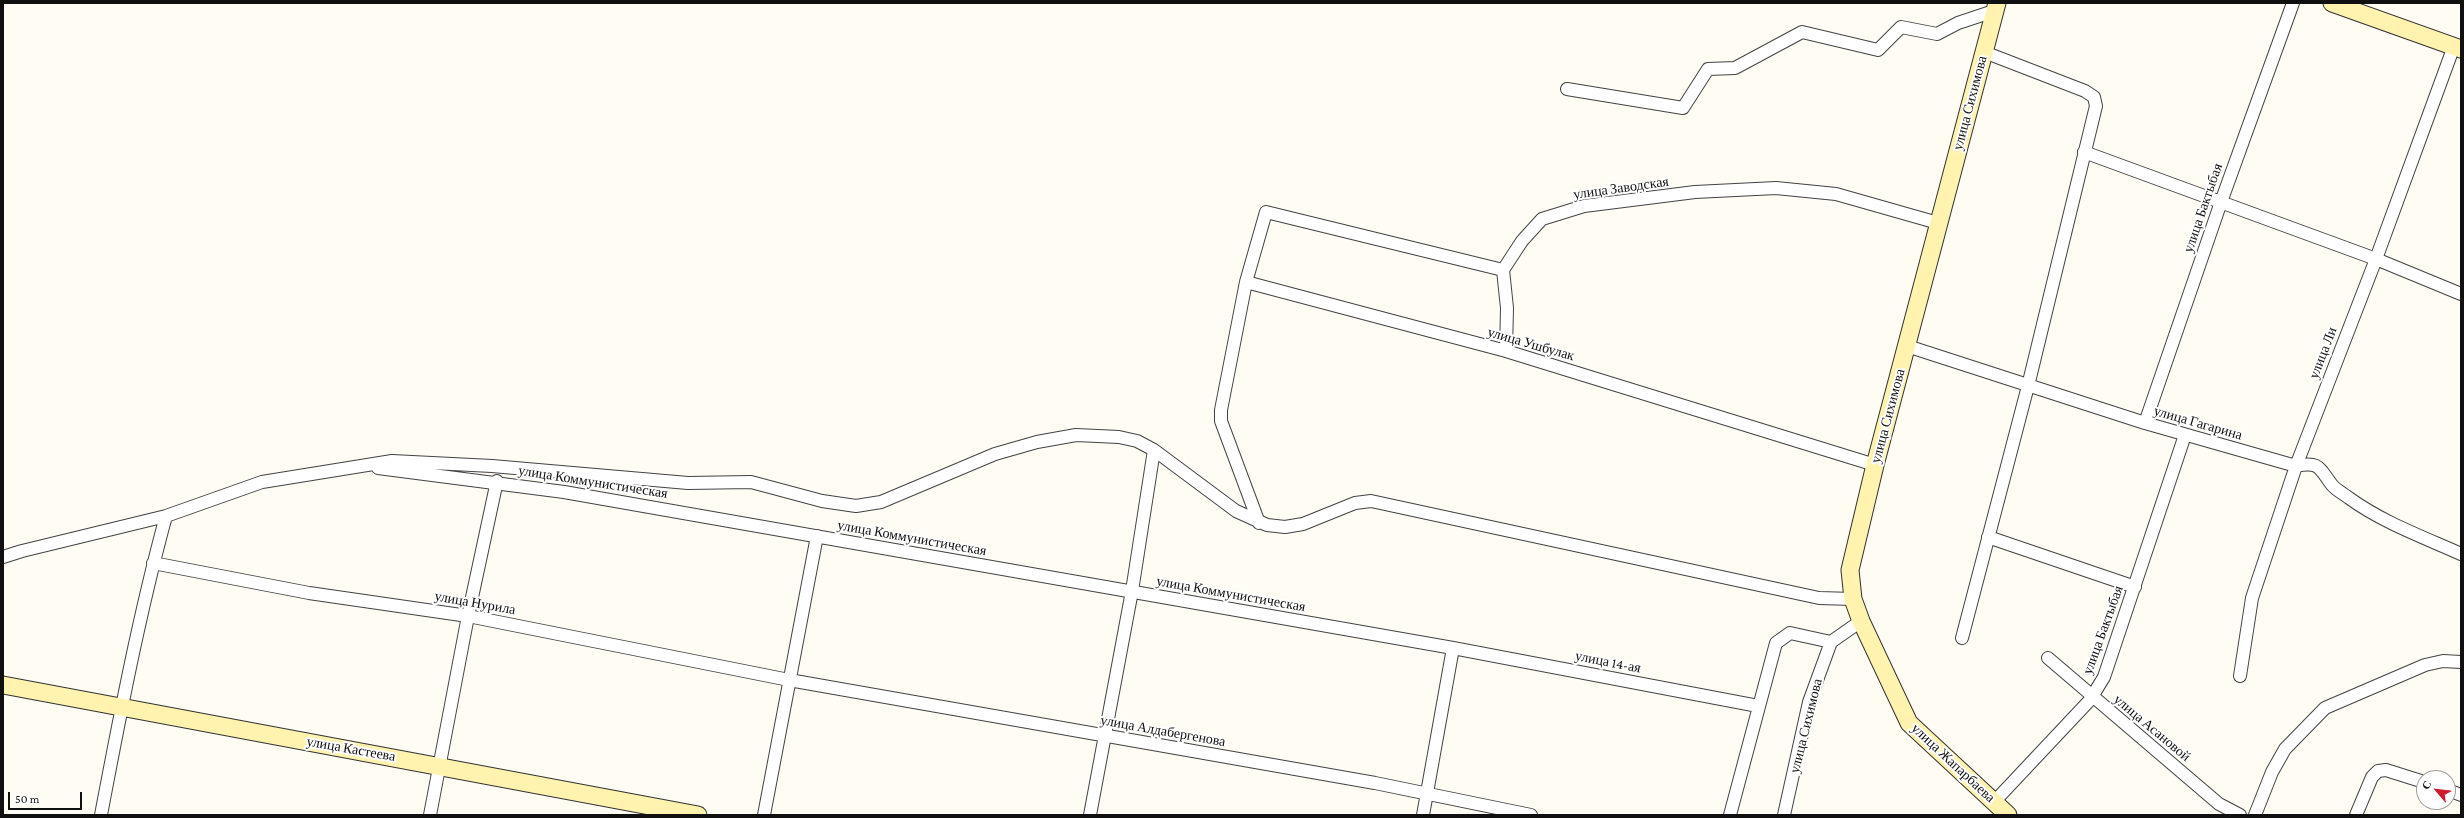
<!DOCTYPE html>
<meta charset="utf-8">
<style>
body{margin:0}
#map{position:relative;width:2464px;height:818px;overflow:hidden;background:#fffcf4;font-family:"Crimson Pro",serif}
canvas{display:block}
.frame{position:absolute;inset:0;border:4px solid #101010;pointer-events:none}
.north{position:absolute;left:2416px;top:770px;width:40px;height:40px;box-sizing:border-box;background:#fff;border:1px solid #9f9f9f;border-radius:50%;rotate:298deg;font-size:11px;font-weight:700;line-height:16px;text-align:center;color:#101010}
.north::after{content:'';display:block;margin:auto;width:14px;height:18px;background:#cd1c2c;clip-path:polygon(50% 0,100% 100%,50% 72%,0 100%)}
.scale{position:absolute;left:8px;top:792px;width:74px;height:18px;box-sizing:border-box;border:2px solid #101010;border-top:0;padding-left:5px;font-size:12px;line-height:14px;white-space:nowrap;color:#101010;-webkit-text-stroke:3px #fff;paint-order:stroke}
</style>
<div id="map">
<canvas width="2464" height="818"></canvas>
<div class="frame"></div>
<div class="north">С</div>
<div class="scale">50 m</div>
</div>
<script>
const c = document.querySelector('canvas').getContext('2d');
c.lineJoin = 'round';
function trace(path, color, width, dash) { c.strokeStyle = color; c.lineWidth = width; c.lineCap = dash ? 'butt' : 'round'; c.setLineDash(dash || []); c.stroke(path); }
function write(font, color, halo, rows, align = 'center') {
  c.font = font + ' "Crimson Pro",serif'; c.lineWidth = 4; c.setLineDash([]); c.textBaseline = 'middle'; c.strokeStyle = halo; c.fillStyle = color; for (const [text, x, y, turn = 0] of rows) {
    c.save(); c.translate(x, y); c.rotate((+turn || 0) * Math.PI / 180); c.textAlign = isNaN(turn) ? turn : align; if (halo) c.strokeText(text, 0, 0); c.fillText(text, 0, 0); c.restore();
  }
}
const street = new Path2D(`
 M1567 89 1683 108 1708 69 1735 68 1802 32 1878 50 1901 27 1937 34 1958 23 1994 11
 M2084 152 2376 259 2461 294
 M1503 270 1507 308 1506 351
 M1246 282 1221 410V421L1259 523
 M1907 346 2145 423 2296 466C2320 461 2319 468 2332 485 2336 490 2344 494 2349 498 2382 522 2423 537 2461 554
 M2145 423 2221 202 2293 3
 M1875 465 1506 351 1246 282 1266 212 1503 270 1522 241 1542 219 1584 206 1695 192 1776 188 1836 194 1938 223
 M378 468 564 492 1453 648 1758 706
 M1988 537 2135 587
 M3 557 22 551 166 516 262 482 392 461 492 466 688 483 751 482 822 501 856 506 881 502 995 454 1037 442 1076 435 1119 437 1137 441 1154 450 1236 511 1267 525 1285 527 1303 524 1355 503 1371 501 1819 598 1853 599
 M153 563 309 593 468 616 789 680 1375 783 1531 815
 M1962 638 2028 386 2096 106 2094 97 2085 91 1984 52
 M2048 658 2219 804 2240 815
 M2240 676 2252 598 2296 466 2376 259 2454 46
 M2448 790 2461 795
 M1994 802 2090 700 2104 677 2185 435
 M101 815C120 715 139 615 166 516
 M430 815 468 616 497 481
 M764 815 817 536
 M1090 815 1132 591 1154 450
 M1423 815 1453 648
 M1730 815 1776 643 1790 633 1831 642
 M1784 815 1809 702 1831 642 1861 621
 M2255 815 2272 772 2285 749 2325 708 2425 665 2443 661 2461 662
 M2356 815 2372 777 2378 771 2386 770 2424 782`);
const secondary = new Path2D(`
 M1997 3 1875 465 1850 570 1853 599 1861 621 1909 723 2008 815
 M2332 3 2461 49
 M3 685 698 815`);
trace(street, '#434343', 14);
trace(secondary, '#323232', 19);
trace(street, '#fff', 12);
trace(secondary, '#fff3af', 17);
write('14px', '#101010', '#fff', [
 ["улица Сихимова",1970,103,-75],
 ["улица Заводская",1621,188,-8],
 ["улица Бактыбая",2203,208,-71],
 ["улица Ушбулак",1531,344,16],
 ["улица Ли",2323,353,-69],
 ["улица Сихимова",1888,416,-75],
 ["улица Гагарина",2198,423,16],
 ["улица Коммунистическая",593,482,9],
 ["улица Коммунистическая",912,538,10],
 ["улица Коммунистическая",1231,594,10],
 ["улица Нурила",475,603,10],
 ["улица Бактыбая",2103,630,-70],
 ["улица 14-ая",1608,662,11],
 ["улица Сихимова",1806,726,-76],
 ["улица Асановой",2152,728,40],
 ["улица Алдабергенова",1163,731,10],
 ["улица Кастеева",351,749,10],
 ["улица Жапарбаева",1953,763,43]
]);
</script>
